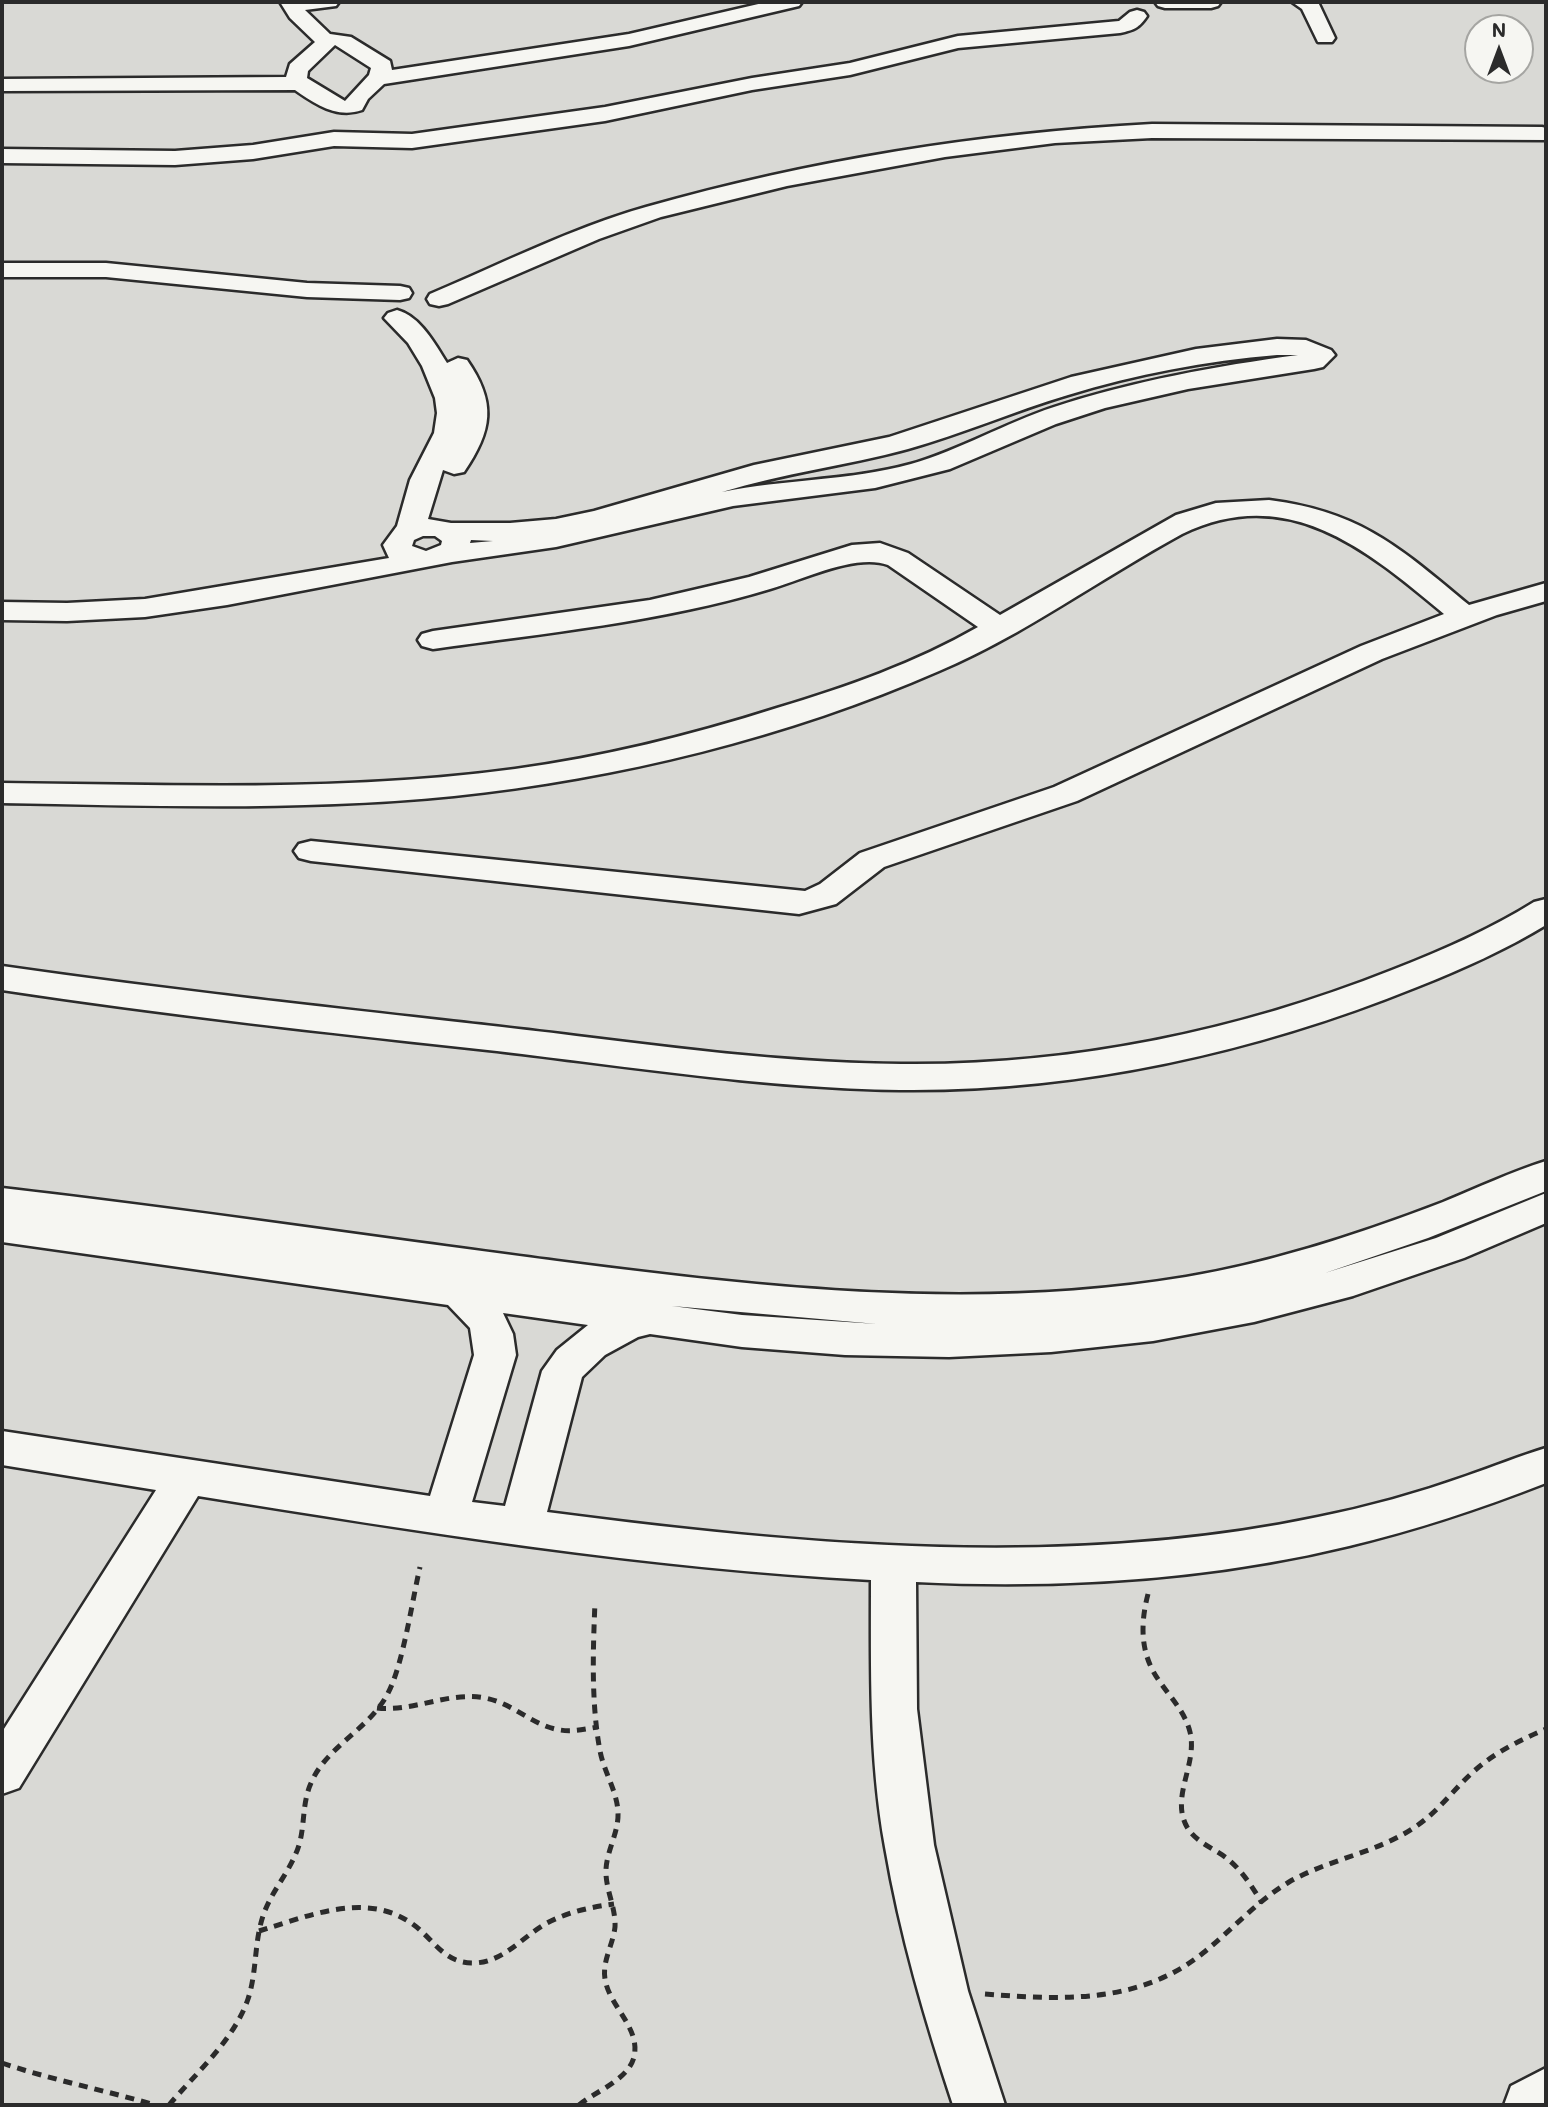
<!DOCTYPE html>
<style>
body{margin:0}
#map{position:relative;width:1548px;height:2107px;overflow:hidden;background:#f6f6f2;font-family:Mali,sans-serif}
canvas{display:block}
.frame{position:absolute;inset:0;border:4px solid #2b2b2b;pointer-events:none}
.north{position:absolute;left:1464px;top:14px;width:70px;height:70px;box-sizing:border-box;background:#f6f6f2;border:2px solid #a5a5a2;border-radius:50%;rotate:0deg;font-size:19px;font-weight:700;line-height:28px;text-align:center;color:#2b2b2b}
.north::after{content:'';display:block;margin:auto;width:24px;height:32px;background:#2b2b2b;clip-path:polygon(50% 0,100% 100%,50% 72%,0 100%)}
</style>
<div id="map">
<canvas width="1548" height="2107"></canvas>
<div class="frame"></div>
<div class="north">N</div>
</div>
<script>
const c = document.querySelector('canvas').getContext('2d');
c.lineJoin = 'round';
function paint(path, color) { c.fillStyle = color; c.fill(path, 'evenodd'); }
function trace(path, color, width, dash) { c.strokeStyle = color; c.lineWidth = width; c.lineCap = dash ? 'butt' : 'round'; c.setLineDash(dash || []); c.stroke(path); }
paint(new Path2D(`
 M2 2H1546V2105H2ZM1478 28H1520V70H1478Z`), '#d9d9d5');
const minor = new Path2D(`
 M280 2H339L336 6 305 10 330 34 351 37 390 61 392 70 629 34 767 2H802L799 6 629 46 384 84 368 99 362 110C337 119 315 104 295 90L2 91V79L286 77 290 64 315 42 290 18ZM335 45 371 68 369 75 345 101 307 78 308 71Z
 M1155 2H1221L1218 6 1211 8H1165L1158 6Z
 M1292 2H1318L1335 38 1332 42H1318L1302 9Z
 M1137 10 1144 12 1147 16C1139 28 1134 30 1120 33L958 48 850 75 752 90 605 121 412 148 334 146 253 159 175 165 2 163V149L175 151 253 145 334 132 412 134 605 107 752 78 850 63 958 36 1119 21 1130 12Z
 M1152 124 1542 127 1546 128V140L1152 138 1055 143 945 157 787 186 661 217 599 239 448 304 439 306 430 304 427 299 430 294C501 264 572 228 646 207 811 160 982 133 1152 124Z
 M2 263H106L307 283 400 286 409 288 412 293 409 298 400 300 307 297 106 277H2Z
 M397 310C420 316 435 344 447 363L458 358 467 360C497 403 492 431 464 472L454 474 443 470 428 519 451 523H510L556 519 594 511 754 465 889 437 1071 377 1196 349 1277 339 1306 340 1331 350 1335 355 1323 367 1314 369 1188 389 1105 408 1056 424 950 469 875 488 733 506 556 547 452 562 227 605 145 617 67 621 2 620V602L67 603 145 599 389 558 383 545 397 526 410 480 434 433 437 413 435 398 422 366 408 343 384 318 388 313ZM1277 355H1298C1216 366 1133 381 1054 407 1005 423 960 450 911 464 849 481 784 479 722 492 783 473 846 466 908 449 962 434 1014 411 1068 395 1136 374 1206 361 1277 355ZM423 536H435L442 541 441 545 426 551 412 546 414 540ZM471 540 493 541 470 543Z
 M1269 500C1362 512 1400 548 1469 605L1546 583V601L1497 615 1382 659 1077 801 884 867 836 904 799 914 311 861 299 858 294 851 299 844 311 841 805 891 820 884 860 853 1054 787 1361 646 1444 614C1366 549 1288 483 1182 534 1101 578 1024 635 939 671 789 737 617 779 454 796 305 811 152 806 2 803V783C173 785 345 792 515 769 604 757 692 735 777 708 847 687 915 663 978 627L888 565C856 553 802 580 770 589 661 622 545 633 433 649L422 646 418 640 422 634 433 631 650 600 749 577 852 545 880 543 908 553 1000 615 1176 515 1216 503Z
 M1546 899V925C1505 950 1462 969 1417 987 1254 1053 1076 1092 900 1090 765 1088 631 1067 497 1051 332 1033 166 1015 2 990V966C168 990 335 1008 502 1027 634 1042 767 1063 901 1064 1069 1066 1236 1032 1392 970 1441 951 1489 930 1534 902Z
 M1546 1161V1191L1428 1238 1325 1273 1436 1238 1546 1193V1223L1464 1258 1353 1296 1254 1322 1153 1341 1051 1352 949 1357 845 1355 742 1347 650 1334 638 1337 605 1355 582 1377 547 1512C800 1545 1066 1570 1318 1517 1368 1507 1418 1493 1466 1476 1493 1467 1519 1456 1546 1448V1483C1482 1508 1416 1530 1349 1546 1209 1580 1059 1589 916 1582L917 1709 934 1845 968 1991 1005 2105H953C925 2020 900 1935 885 1847 869 1759 871 1668 871 1580 645 1568 421 1532 198 1496L19 1788 2 1794V1732L156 1490 2 1465V1431L430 1496 474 1355 470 1328 448 1305 2 1242V1188C187 1209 372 1237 557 1261 767 1288 976 1312 1186 1277 1274 1262 1360 1234 1443 1202 1477 1188 1511 1172 1546 1161ZM672 1306 877 1324 742 1315ZM503 1313 588 1325 557 1350 542 1371 505 1506 472 1502 516 1355 513 1334Z
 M1546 2068V2105H1504L1511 2086Z`);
trace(minor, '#2b2b2b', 5);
trace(new Path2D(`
 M1148 1594C1140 1625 1140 1655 1160 1682 1171 1698 1185 1712 1190 1732 1198 1764 1170 1797 1187 1827 1196 1843 1216 1849 1229 1860 1243 1872 1253 1888 1262 1903
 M377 1708C414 1712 449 1691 485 1698 513 1703 533 1726 560 1730 573 1732 585 1729 598 1727
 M259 1931C306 1917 362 1892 408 1921 432 1935 441 1963 473 1963 503 1963 523 1936 547 1923 568 1912 591 1907 614 1904
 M985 1994C1062 2000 1140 2004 1203 1953 1232 1930 1257 1901 1289 1882 1329 1859 1377 1853 1415 1827 1438 1812 1453 1790 1473 1772 1494 1753 1520 1740 1546 1729
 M2 2063C52 2080 104 2090 155 2105
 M169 2105C196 2073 234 2040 248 1999 257 1972 254 1943 263 1916 271 1891 291 1871 299 1845 305 1825 302 1803 311 1783 326 1747 368 1730 387 1695 403 1666 412 1601 420 1567
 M579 2105C596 2091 628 2080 634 2057 641 2028 609 2006 605 1979 602 1961 613 1945 615 1927 616 1907 605 1889 606 1869 607 1850 619 1832 618 1812 617 1791 604 1772 600 1751 591 1702 593 1651 595 1602`), '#2b2b2b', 5, [9, 7]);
paint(minor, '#f6f6f2');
</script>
